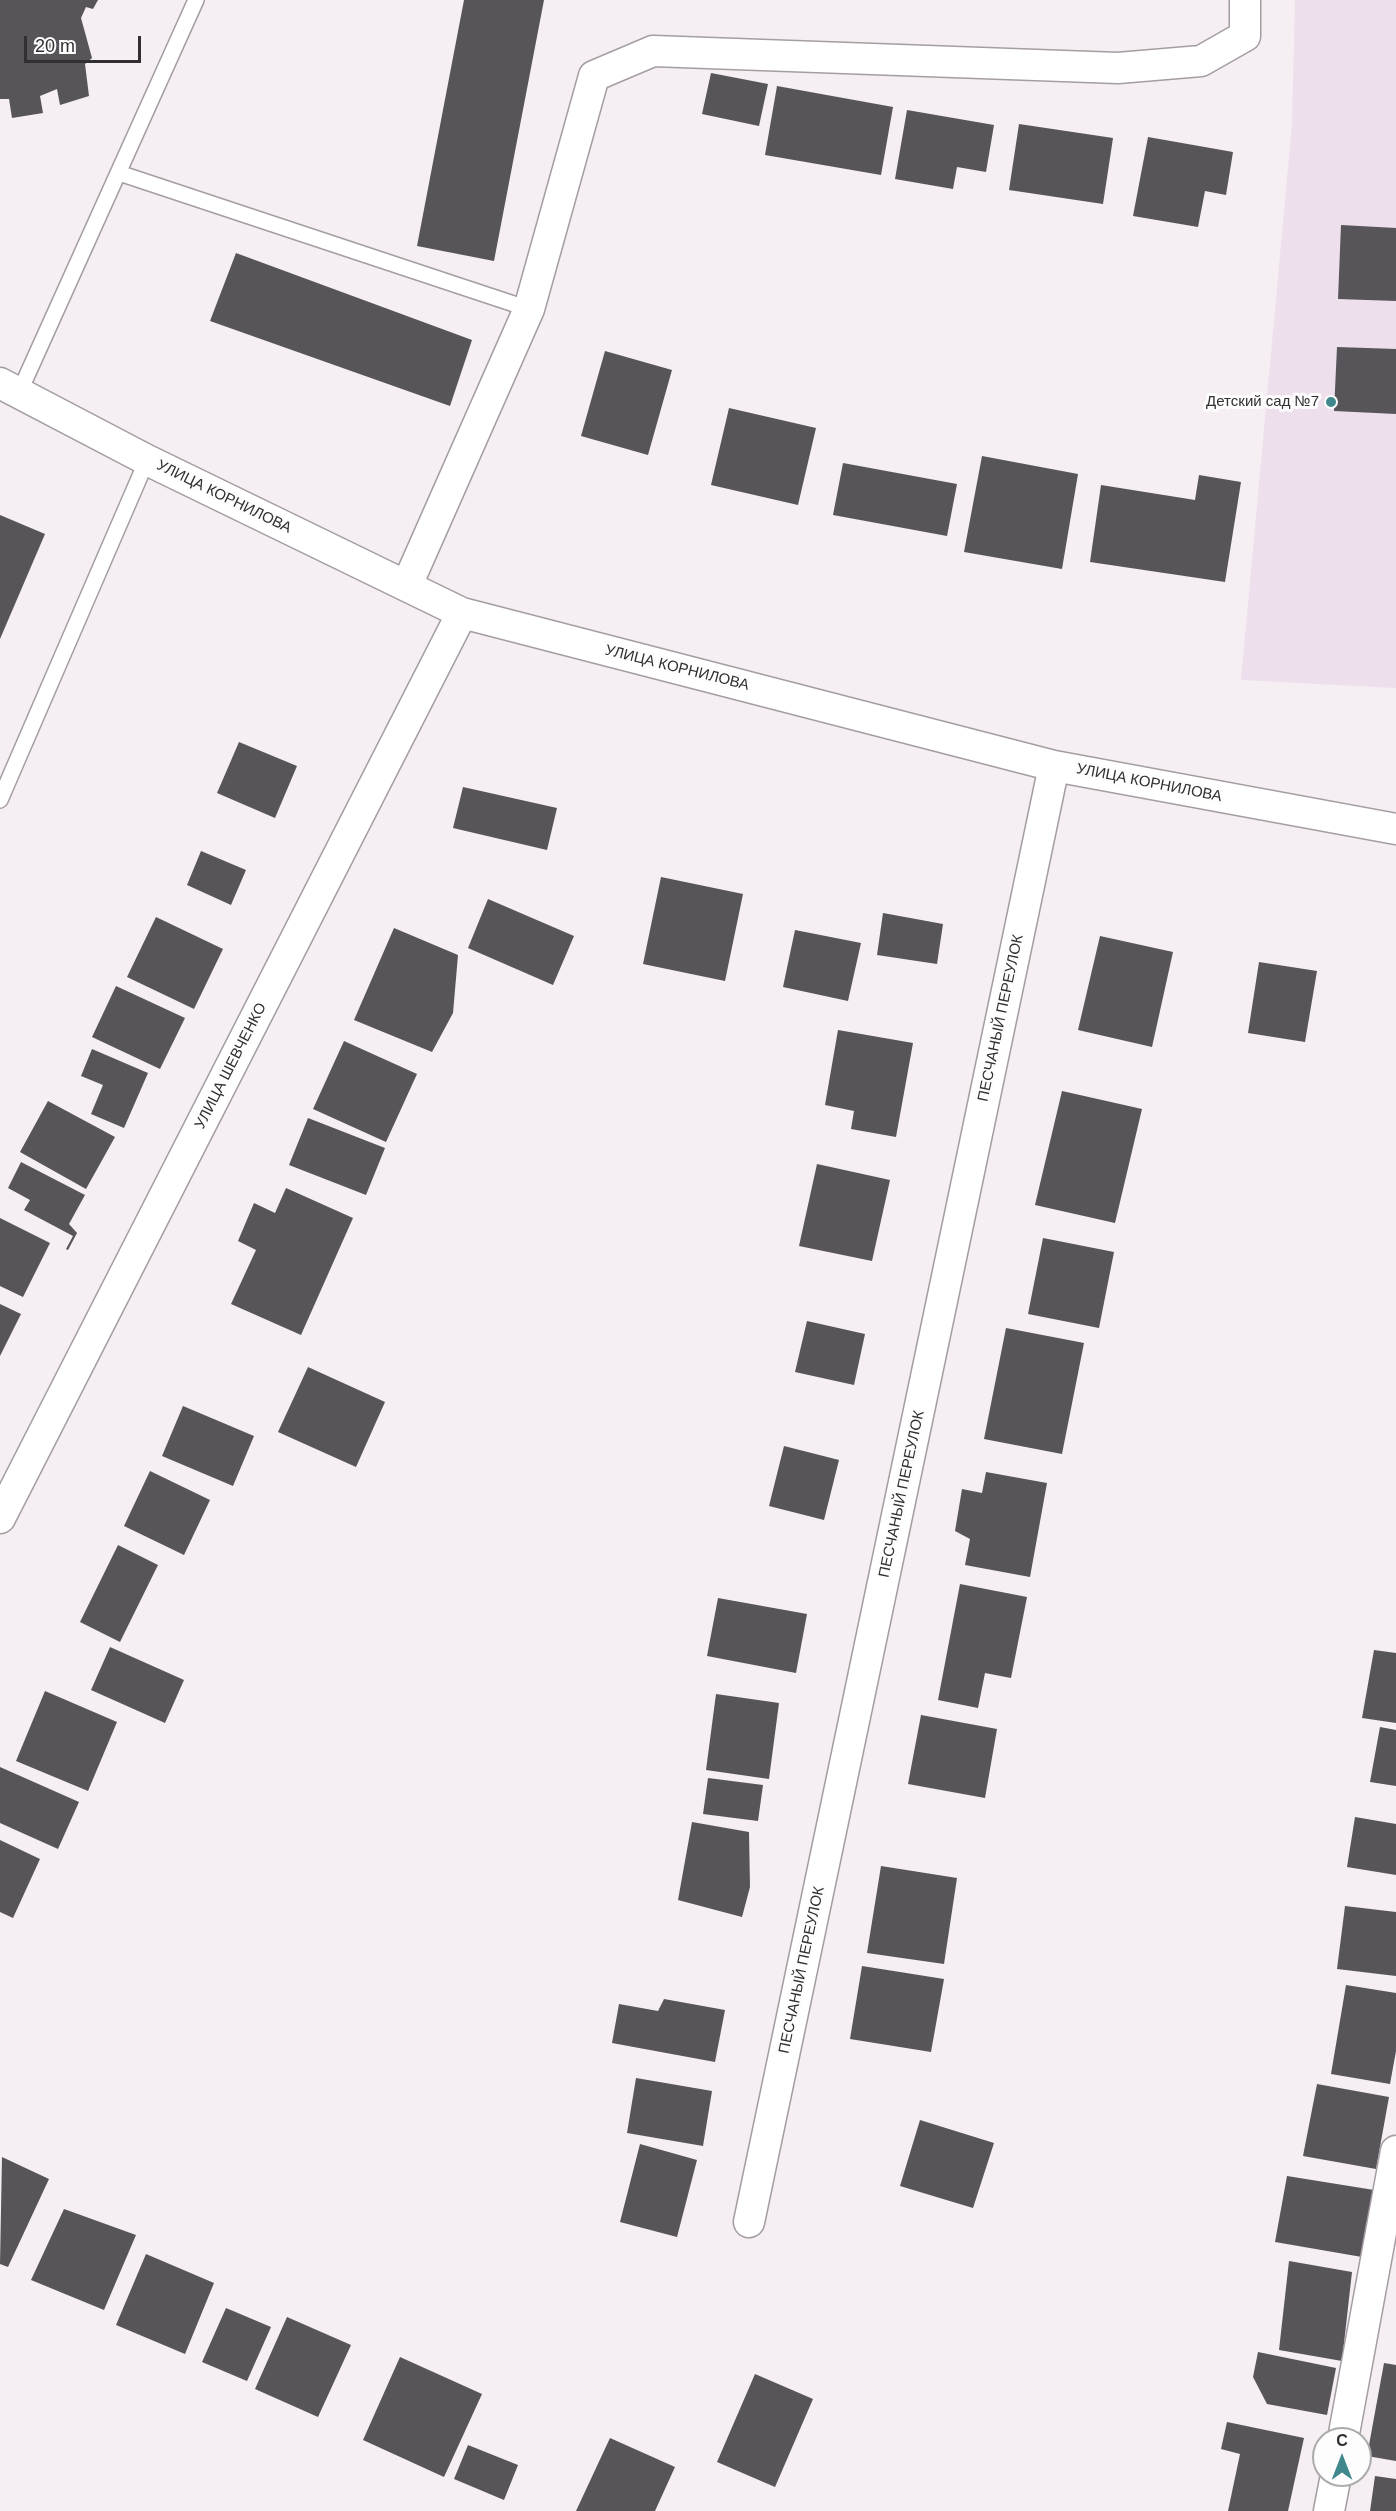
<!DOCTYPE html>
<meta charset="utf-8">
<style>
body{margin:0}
#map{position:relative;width:1396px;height:2511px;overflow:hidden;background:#f5eef3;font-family:Helvetica,sans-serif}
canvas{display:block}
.north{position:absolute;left:1312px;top:2427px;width:60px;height:60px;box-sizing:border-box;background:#fefdfe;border:2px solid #acabac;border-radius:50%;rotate:0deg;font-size:16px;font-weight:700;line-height:24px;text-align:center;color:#312f31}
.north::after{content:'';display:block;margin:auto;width:21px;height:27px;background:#40888c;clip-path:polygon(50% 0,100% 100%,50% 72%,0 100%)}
.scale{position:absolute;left:24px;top:36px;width:117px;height:27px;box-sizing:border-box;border:3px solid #312f31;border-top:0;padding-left:8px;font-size:18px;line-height:21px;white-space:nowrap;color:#312f31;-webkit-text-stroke:4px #fefdfe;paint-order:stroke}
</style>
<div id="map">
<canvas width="1396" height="2511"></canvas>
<div class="north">С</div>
<div class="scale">20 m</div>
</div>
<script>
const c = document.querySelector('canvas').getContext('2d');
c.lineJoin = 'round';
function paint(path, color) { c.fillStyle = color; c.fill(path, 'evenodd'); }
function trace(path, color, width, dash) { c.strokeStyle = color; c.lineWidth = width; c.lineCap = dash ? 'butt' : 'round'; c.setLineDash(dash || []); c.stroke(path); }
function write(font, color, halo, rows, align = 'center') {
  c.font = font + ' Helvetica,sans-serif'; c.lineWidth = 6; c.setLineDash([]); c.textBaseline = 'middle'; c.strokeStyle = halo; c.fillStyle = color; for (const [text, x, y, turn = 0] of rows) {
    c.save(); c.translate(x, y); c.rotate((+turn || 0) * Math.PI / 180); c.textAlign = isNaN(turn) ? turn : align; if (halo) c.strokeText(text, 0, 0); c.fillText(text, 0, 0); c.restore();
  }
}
paint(new Path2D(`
 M1295 0H1396V688L1241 680 1292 125Z`), '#eddfeb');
paint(new Path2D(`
 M0 0H98L93 9 86 7 81 18 92 58 85 64 89 96 60 105 57 89 40 96 43 113 12 118 9 99H0Z
 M464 0H544L494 261 417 246Z
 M711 73 768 84 759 126 702 114Z
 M777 86 893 107 881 175 765 155Z
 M907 110 994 125 986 172 957 167 953 189 895 179Z
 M1019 124 1113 138 1103 204 1009 190Z
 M1148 137 1233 152 1226 195 1205 191 1198 227 1133 216Z
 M1341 225 1396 228V301L1338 299Z
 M236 253 472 340 450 406 210 321Z
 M1337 347 1396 349V414L1334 411Z
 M605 351 672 370 648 455 581 436Z
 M729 408 816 428 798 505 711 485Z
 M982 456 1078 474 1062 569 964 552Z
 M843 463 957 484 947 536 833 515Z
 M1199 475 1241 482 1225 582 1090 562 1101 485 1195 500Z
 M0 515 45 534 0 639Z
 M239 742 297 766 275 818 217 793Z
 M463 787 557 808 547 850 453 828Z
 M201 851 246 870 231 905 187 885Z
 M661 877 743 894 725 981 643 964Z
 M488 899 574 936 553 985 468 948Z
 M883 913 943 924 937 964 877 955Z
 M156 917 223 949 194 1009 127 977Z
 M394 928 458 955 453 1013 432 1052 354 1020Z
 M795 930 861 943 848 1001 783 987Z
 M1100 936 1173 952 1152 1047 1078 1030Z
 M1259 962 1317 971 1305 1042 1248 1033Z
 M116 986 185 1018 160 1069 92 1037Z
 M838 1030 913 1043 896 1137 851 1129 854 1111 825 1105Z
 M344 1041 417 1074 386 1142 313 1109Z
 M92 1049 148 1073 124 1128 91 1114 103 1085 81 1076Z
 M1062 1091 1142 1109 1115 1223 1035 1205Z
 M48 1101 115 1137 86 1189 20 1152Z
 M308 1118 385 1148 366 1195 289 1165Z
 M21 1162 85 1195 69 1224 77 1233 68 1250 66 1249 73 1236 24 1210 30 1200 8 1188Z
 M817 1164 890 1180 872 1261 799 1246Z
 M286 1188 353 1218 301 1335 231 1304 256 1250 238 1241 254 1203 275 1213Z
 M0 1218 50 1243 23 1297 0 1286Z
 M1043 1238 1114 1252 1099 1328 1028 1314Z
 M0 1304 21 1314 0 1356Z
 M807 1321 865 1334 854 1385 795 1372Z
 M1006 1328 1084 1343 1062 1454 984 1439Z
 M308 1367 385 1402 356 1467 278 1432Z
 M183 1406 254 1436 233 1486 162 1456Z
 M784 1446 839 1460 824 1520 769 1506Z
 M150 1471 210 1500 184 1555 124 1526Z
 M986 1472 1047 1483 1030 1577 965 1565 970 1539 955 1531 962 1489 982 1493Z
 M118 1545 158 1565 120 1642 80 1622Z
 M960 1584 1027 1597 1011 1678 985 1673 978 1708 938 1700Z
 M718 1598 807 1614 796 1673 707 1656Z
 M110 1647 184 1680 165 1723 91 1690Z
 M1374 1650 1396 1653V1723L1362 1718Z
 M45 1691 117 1722 88 1791 16 1761Z
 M716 1694 779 1703 769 1779 706 1770Z
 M921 1715 997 1729 985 1798 908 1784Z
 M1380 1727 1396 1730V1786L1370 1782Z
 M0 1767 79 1802 58 1849 0 1823Z
 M708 1778 763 1785 758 1821 703 1814Z
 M1355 1817 1396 1824V1875L1347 1867Z
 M692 1822 749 1832 750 1887 742 1917 678 1900Z
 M0 1840 40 1859 13 1918 0 1912Z
 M881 1866 957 1878 944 1964 867 1953Z
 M1345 1906 1396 1912V1976L1337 1969Z
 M862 1966 944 1979 931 2052 850 2039Z
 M1346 1985 1396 1993V2051L1390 2084 1331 2074Z
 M664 1999 725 2010 715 2062 612 2043 619 2004 658 2011Z
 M636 2078 712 2091 703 2146 627 2133Z
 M1317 2084 1389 2097 1376 2169 1303 2156Z
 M920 2120 994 2143 973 2208 900 2186Z
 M640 2144 697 2160 677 2237 620 2222Z
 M2 2157 49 2179 8 2267 0 2264Z
 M1287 2176 1374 2190 1362 2257 1275 2242Z
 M64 2209 136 2235 104 2310 31 2280Z
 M146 2254 214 2283 185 2354 116 2325Z
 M1289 2261 1352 2272 1342 2361 1279 2350Z
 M226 2308 271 2327 247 2381 202 2362Z
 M287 2317 351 2345 318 2417 255 2389Z
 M1258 2352 1336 2368 1327 2415 1267 2404 1253 2377Z
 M400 2357 482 2394 444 2477 363 2440Z
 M1384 2363 1396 2365V2461L1367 2456Z
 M755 2374 813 2399 775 2487 717 2462Z
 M1227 2422 1304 2438 1288 2511H1228L1240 2454 1221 2449Z
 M610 2438 675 2467 655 2511H576Z
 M468 2445 518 2465 504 2500 454 2479Z
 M1375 2476 1396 2479V2511H1370Z`), '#57545a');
const lane = new Path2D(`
 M119 173 529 309
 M19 393 196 0
 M0 800 147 460`);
const street = new Path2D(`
 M0 383 147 460 462 613 1054 766 1396 829
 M407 585 529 309 594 76 653 51 1118 68 1201 61 1245 36V0
 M0 1518 462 613
 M749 2222 1054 766
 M1343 2439 1396 2151
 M1329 2511 1336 2475`);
trace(lane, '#a49da3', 18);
trace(street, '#a49da3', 33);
trace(lane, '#fff', 15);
trace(street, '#fff', 30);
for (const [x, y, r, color] of [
 [1331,402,6,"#40888c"]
]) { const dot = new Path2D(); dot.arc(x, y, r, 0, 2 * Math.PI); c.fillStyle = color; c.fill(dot); trace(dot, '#fefdfe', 2); }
write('15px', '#312f31', '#fefdfe', [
 ["Детский сад №7",1319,402]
], 'right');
write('15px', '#312f31', '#fefdfe', [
 ["УЛИЦА КОРНИЛОВА",224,497,26],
 ["УЛИЦА КОРНИЛОВА",677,668,14],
 ["УЛИЦА КОРНИЛОВА",1149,783,11],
 ["ПЕСЧАНЫЙ ПЕРЕУЛОК",1001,1018,-78],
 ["УЛИЦА ШЕВЧЕНКО",231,1066,-63],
 ["ПЕСЧАНЫЙ ПЕРЕУЛОК",902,1494,-78],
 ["ПЕСЧАНЫЙ ПЕРЕУЛОК",802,1970,-78]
]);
</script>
